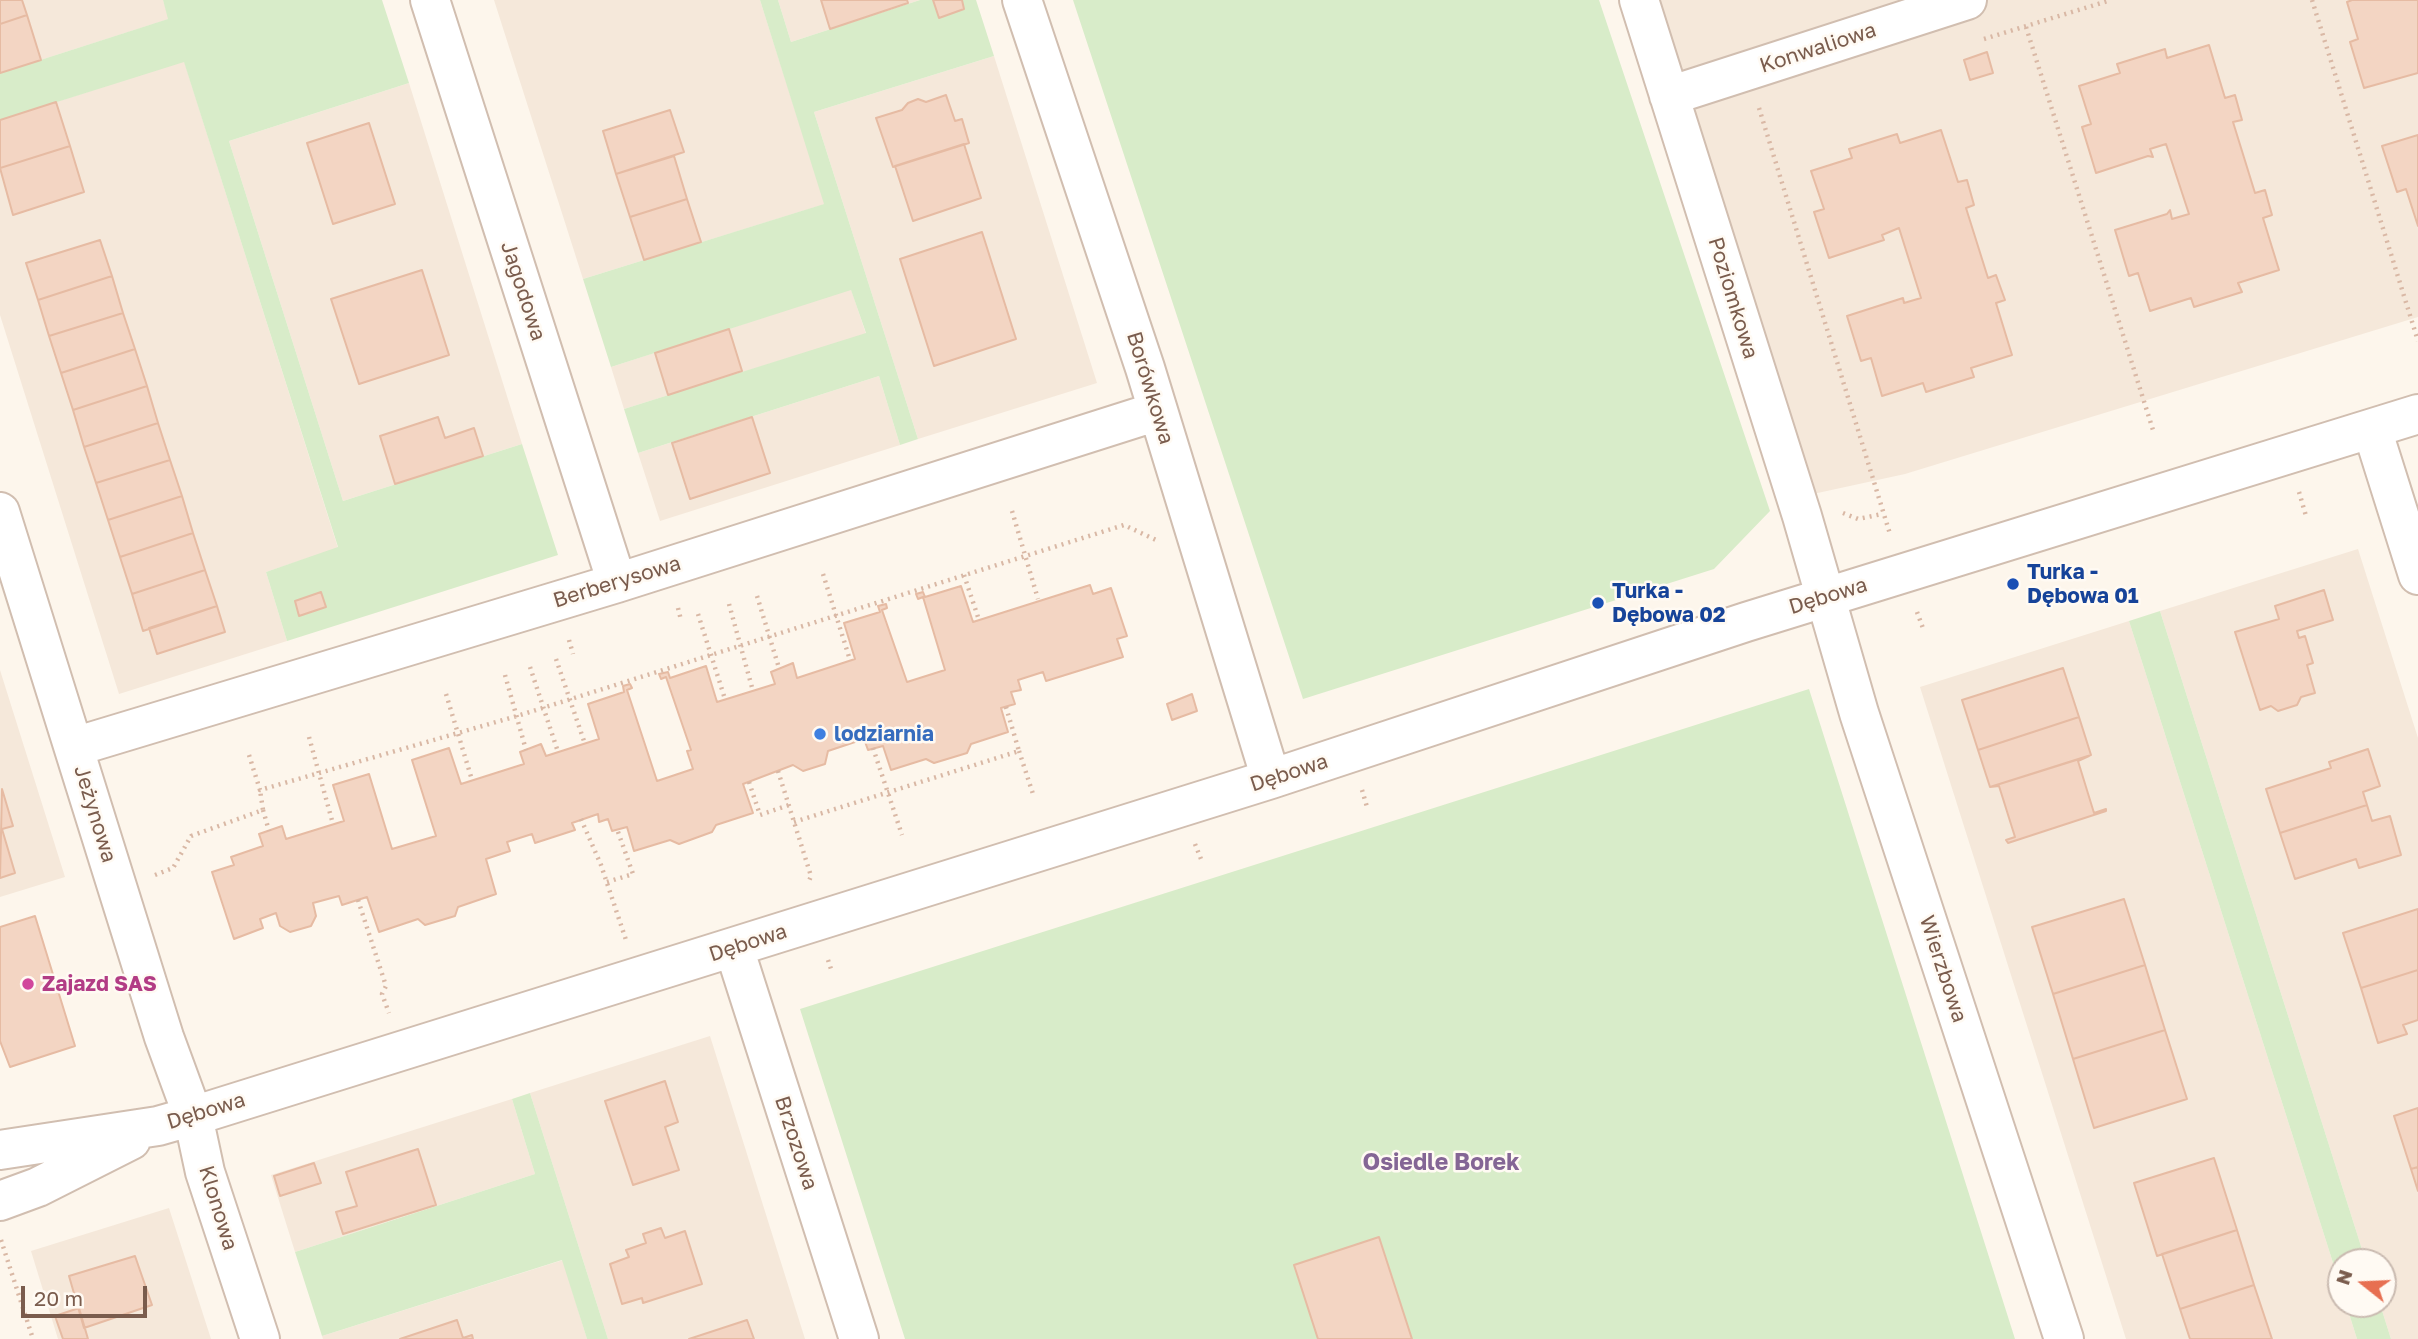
<!DOCTYPE html>
<meta charset="utf-8">
<style>
body{margin:0}
#map{position:relative;width:2418px;height:1339px;overflow:hidden;background:#fdf6ec;font-family:"Golos Text",sans-serif}
canvas{display:block}
.north{position:absolute;left:2327px;top:1248px;width:70px;height:70px;box-sizing:border-box;background:#fffaf3;border:2px solid #cabbb1;border-radius:50%;rotate:288deg;font-size:19px;font-weight:700;line-height:28px;text-align:center;color:#7a5c4d}
.north::after{content:'';display:block;margin:auto;width:24px;height:32px;background:#e76f51;clip-path:polygon(50% 0,100% 100%,50% 72%,0 100%)}
.scale{position:absolute;left:21px;top:1286px;width:126px;height:32px;box-sizing:border-box;border:4px solid #7a5c4d;border-top:0;padding-left:9px;font-size:21px;line-height:24px;white-space:nowrap;color:#7a5c4d;-webkit-text-stroke:5px #fffaf3;paint-order:stroke}
</style>
<div id="map">
<canvas width="2418" height="1339"></canvas>
<div class="north">N</div>
<div class="scale">20 m</div>
</div>
<script>
const c = document.querySelector('canvas').getContext('2d');
c.lineJoin = 'round';
function paint(path, color) { c.fillStyle = color; c.fill(path, 'evenodd'); }
function trace(path, color, width, dash) { c.strokeStyle = color; c.lineWidth = width; c.lineCap = dash ? 'butt' : 'round'; c.setLineDash(dash || []); c.stroke(path); }
function write(font, color, halo, rows, align = 'center') {
  c.font = font + ' "Golos Text",sans-serif'; c.lineWidth = 5; c.setLineDash([]); c.textBaseline = 'middle'; c.strokeStyle = halo; c.fillStyle = color; for (const [text, x, y, turn = 0] of rows) {
    c.save(); c.translate(x, y); c.rotate((+turn || 0) * Math.PI / 180); c.textAlign = isNaN(turn) ? turn : align; if (halo) c.strokeText(text, 0, 0); c.fillText(text, 0, 0); c.restore();
  }
}
paint(new Path2D(`
 M0 0H163L169 19 0 73Z
 M494 0H760L825 204 583 279Z
 M778 0H920L791 42Z
 M1660 0H2418V317L1905 474 1813 494Z
 M994 56 1097 383 918 439 814 112Z
 M184 61 338 548 266 572 287 641 119 694 0 315V120Z
 M409 83 522 444 343 501 229 141Z
 M851 289 866 334 624 409 611 367Z
 M879 376 900 445 660 521 638 453Z
 M2358 549 2418 738V1339H2391L2380 1304H2383V1262H2366L2160 611Z
 M2129 621 2341 1288V1304H2346L2357 1339H2126L1920 687Z
 M0 670 65 877 0 897Z
 M710 1036 805 1339H608L530 1093Z
 M512 1099 535 1174 295 1252 271 1175Z
 M169 1208 211 1339H58L31 1251Z
 M563 1260 587 1339H323L322 1336Z`), '#f5e8da');
paint(new Path2D(`
 M163 0H382L409 83 229 141 343 501 522 444 558 555 287 641 266 572 338 547 184 62 0 120V73L168 19Z
 M760 0H778L791 42 920 0H976L994 56 814 112 918 439 900 445 879 376 638 453 624 409 866 333 851 290 611 367 583 279 824 204Z
 M1073 0H1599L1770 511 1714 569 1303 699Z
 M2160 611 2366 1262H2341V1288L2129 621Z
 M1809 689 2015 1339H905L800 1009Z
 M530 1093 608 1339H587L562 1260 322 1336 295 1252 535 1174 512 1099Z
 M2346 1304H2380L2391 1339H2357Z`), '#d8ecc9');
const building = new Path2D(`
 M0 0H22L27 15 0 24Z
 M821 0H907L908 3 830 29Z
 M933 0H962L964 9 939 18Z
 M2352 0H2418V73L2364 88 2350 42 2358 39 2347 2Z
 M27 15 41 60 0 73V24Z
 M2209 45 2225 98 2235 95 2242 120 2233 122 2255 193 2265 190 2272 215 2263 218 2279 270 2238 283 2242 292 2194 307 2191 298 2150 311 2138 273 2129 276 2115 230 2167 214 2170 210 2172 219 2189 214 2166 144 2150 149 2153 157 2148 156 2096 173 2082 127 2091 124 2079 86 2120 73 2117 64 2165 49 2167 58Z
 M1987 52 1993 73 1970 80 1964 60Z
 M946 95 955 121 962 119 969 143 893 167 876 118 902 110 908 103 918 99 926 102Z
 M56 102 70 146 0 168V120Z
 M670 110 684 152 616 174 603 131Z
 M369 123 395 204 333 224 307 143Z
 M1941 130 1958 182 1967 180 1974 205 1966 208 1988 278 1996 275 2005 300 1996 303 2012 355 1971 368 1974 377 1926 392 1923 383 1882 396 1871 358 1861 361 1847 316 1903 298 1904 303 1921 298 1899 228 1882 235 1884 240 1829 258 1814 212 1824 209 1811 171 1852 158 1849 149 1897 134 1900 143Z
 M2418 135V226L2406 189 2397 192 2382 146Z
 M964 144 981 198 913 221 895 166Z
 M70 146 84 192 13 215 0 168Z
 M674 156 687 199 630 217 616 174Z
 M687 199 701 242 644 260 630 217Z
 M982 232 1016 339 934 366 900 259Z
 M100 240 112 276 38 300 26 263Z
 M422 270 449 355 359 384 331 299Z
 M112 276 123 313 49 336 38 300Z
 M123 313 135 349 61 373 49 336Z
 M729 329 742 371 668 395 655 353Z
 M135 349 147 386 73 410 61 373Z
 M147 386 158 423 84 447 73 410Z
 M438 417 445 438 474 428 483 456 395 484 380 436Z
 M752 417 770 473 690 499 672 443Z
 M158 423 170 460 96 483 84 447Z
 M170 460 182 496 108 520 96 483Z
 M182 496 193 533 120 557 108 520Z
 M193 533 205 570 132 594 120 557Z
 M205 570 217 606 143 631 132 594Z
 M1090 585 1093 594 1111 588 1127 636 1117 639 1123 657 1046 681 1043 672 1018 680 1021 690 1011 692 1015 704 1001 708 1008 732 971 744 967 753 934 763 926 759 891 770 883 746 868 750 864 739 828 751 825 764 803 771 793 765 743 784 753 813 716 825 712 832 679 844 670 840 634 851 627 827 612 831 608 819 599 822 598 814 572 823 575 830 535 843 532 834 507 842 510 851 486 859 496 894 458 907 455 916 425 925 418 919 379 932 367 897 342 905 339 896 313 903 316 916 311 926 290 932 280 926 276 913 260 919 263 928 234 939 212 872 234 865 231 857 263 846 259 834 282 826 286 839 344 821 333 785 369 774 392 849 436 836 412 760 449 748 461 784 524 764 520 752 541 744 546 756 599 739 588 704 624 692 623 686 630 684 632 688 627 690 657 781 693 769 687 751 691 750 666 677 661 679 659 674 668 672 670 678 706 666 717 702 775 684 771 672 793 663 797 678 855 659 844 623 880 612 878 606 886 604 887 608 882 610 907 682 945 670 923 597 918 599 916 594 923 592 925 597 961 586 973 622Z
 M2324 590 2333 620 2297 631 2299 638 2305 636 2313 663 2307 665 2315 693 2301 697 2297 705 2278 711 2271 706 2260 710 2235 632 2279 619 2275 606Z
 M321 592 326 607 299 616 295 601Z
 M217 606 225 632 157 654 149 628Z
 M2063 668 2079 717 1978 750 1962 700Z
 M1192 694 1197 711 1172 720 1167 704Z
 M2079 717 2091 755 1990 787 1978 750Z
 M2368 749 2380 786 2363 792 2367 805 2280 833 2266 789 2331 768 2329 762Z
 M2089 756 2078 761 2094 813 2106 809V811L2008 843 2006 840 2015 837 1999 786 1990 787Z
 M2 789 13 826 2 829 15 873 0 878Z
 M2367 805 2372 821 2390 816 2401 855 2359 868 2356 859 2295 879 2280 833Z
 M2124 899 2145 965 2053 994 2032 927Z
 M2418 909V970L2361 988 2343 933Z
 M35 916 75 1046 10 1067 0 1041V927Z
 M2145 965 2165 1030 2073 1059 2053 994Z
 M2418 970V1020L2403 1025 2407 1034 2378 1043 2361 988Z
 M2165 1030 2187 1099 2094 1128 2073 1059Z
 M665 1081 678 1122 665 1127 679 1170 633 1185 605 1101Z
 M2418 1108V1167L2411 1169 2394 1116Z
 M418 1149 436 1205 343 1234 336 1212 357 1206 346 1172Z
 M2214 1158 2237 1230 2157 1256 2134 1183Z
 M314 1163 321 1183 280 1196 274 1176Z
 M2418 1167V1191L2411 1169Z
 M661 1228 665 1238 685 1231 702 1284 643 1303 642 1298 622 1304 610 1264 629 1257 626 1250 646 1243 643 1234Z
 M2237 1230 2254 1285 2180 1309 2162 1254Z
 M1379 1237 1412 1339H1318L1294 1265Z
 M135 1256 152 1305 84 1328 69 1276Z
 M2254 1285 2272 1339H2190L2180 1309Z
 M79 1308 88 1339H63L55 1316Z
 M457 1320 463 1338 472 1335 473 1339H400Z
 M747 1320 754 1339H689Z`);
paint(building, '#f3d5c3');
trace(building, '#e6bba3', 2);
const street = new Path2D(`
 M430 0 617 583
 M1022 0 1145 368 1271 779
 M1639 0 1802 516 1859 713 2064 1339
 M1669 96 1967 0
 M2372 429 2418 575
 M0 512 164 1037 193 1116 205 1172 260 1339
 M74 747 617 583 1158 411
 M734 948 859 1339
 M0 1150 158 1126 193 1116 1271 779 1746 622 2418 414
 M0 1201 38 1187 131 1140`);
trace(street, '#d1beb0', 42);
trace(new Path2D(`
 M2312 0 2418 341
 M2026 27 2153 430
 M1984 39 2111 0
 M1759 108 1890 534
 M2299 492 2306 516
 M1012 511 1038 599
 M1843 513 1858 519 1882 514
 M823 574 850 660
 M964 575 979 620
 M757 596 779 668
 M729 604 753 691
 M678 608 681 620
 M1917 612 1924 631
 M698 614 725 699
 M569 640 573 654
 M556 659 585 744
 M530 667 558 752
 M505 675 526 750
 M446 694 472 780
 M309 737 333 824
 M873 748 902 835
 M1019 751 1033 794
 M249 755 260 790 517 716 1124 525 1156 540
 M778 771 811 876 809 881
 M749 782 760 815 789 805
 M1362 790 1367 807
 M263 810 269 831
 M581 819 601 865 626 940
 M794 822 1019 751 1006 707
 M1195 844 1201 859
 M155 875 173 868 191 836 263 810 260 790
 M607 882 633 874 617 829
 M358 900 386 986 382 994 389 1013
 M828 960 832 972
 M1 1240 33 1339`), '#d9b8a5', 4.5, [2, 5]);
trace(street, '#fff', 38);
for (const [x, y, r, color] of [
 [2013,584,7,"#1a4fb4"],
 [1598,603,7,"#1a4fb4"],
 [820,734,7,"#3f7fe0"],
 [28,984,7,"#d1479c"]
]) { const dot = new Path2D(); dot.arc(x, y, r, 0, 2 * Math.PI); c.fillStyle = color; c.fill(dot); trace(dot, '#fffaf3', 2.5); }
write('21px', '#7a5c4d', '#fffaf3', [
 ["Konwaliowa",1818,48,-18],
 ["Jagodowa",523,291,72],
 ["Poziomkowa",1733,298,73],
 ["Borówkowa",1150,388,73],
 ["Berberysowa",617,582,-17],
 ["Dębowa",1828,596,-17],
 ["Dębowa",1289,773,-18],
 ["Jeżynowa",95,814,73],
 ["Dębowa",748,943,-18],
 ["Wierzbowa",1943,969,72],
 ["Dębowa",206,1111,-17],
 ["Brzozowa",796,1143,72],
 ["Klonowa",218,1208,73]
]);
write('bold 21px', '#164399', '#fffaf3', [
 ["Turka -",2027,572],
 ["Dębowa 01",2027,596],
 ["Turka -",1612,591],
 ["Dębowa 02",1612,615]
], 'left');
write('bold 21px', '#366cbe', '#fffaf3', [
 ["lodziarnia",834,734]
], 'left');
write('bold 21px', '#b23c85', '#fffaf3', [
 ["Zajazd SAS",42,984]
], 'left');
write('bold 23px', '#846695', '#fffaf3', [
 ["Osiedle Borek",1441,1163]
]);
</script>
